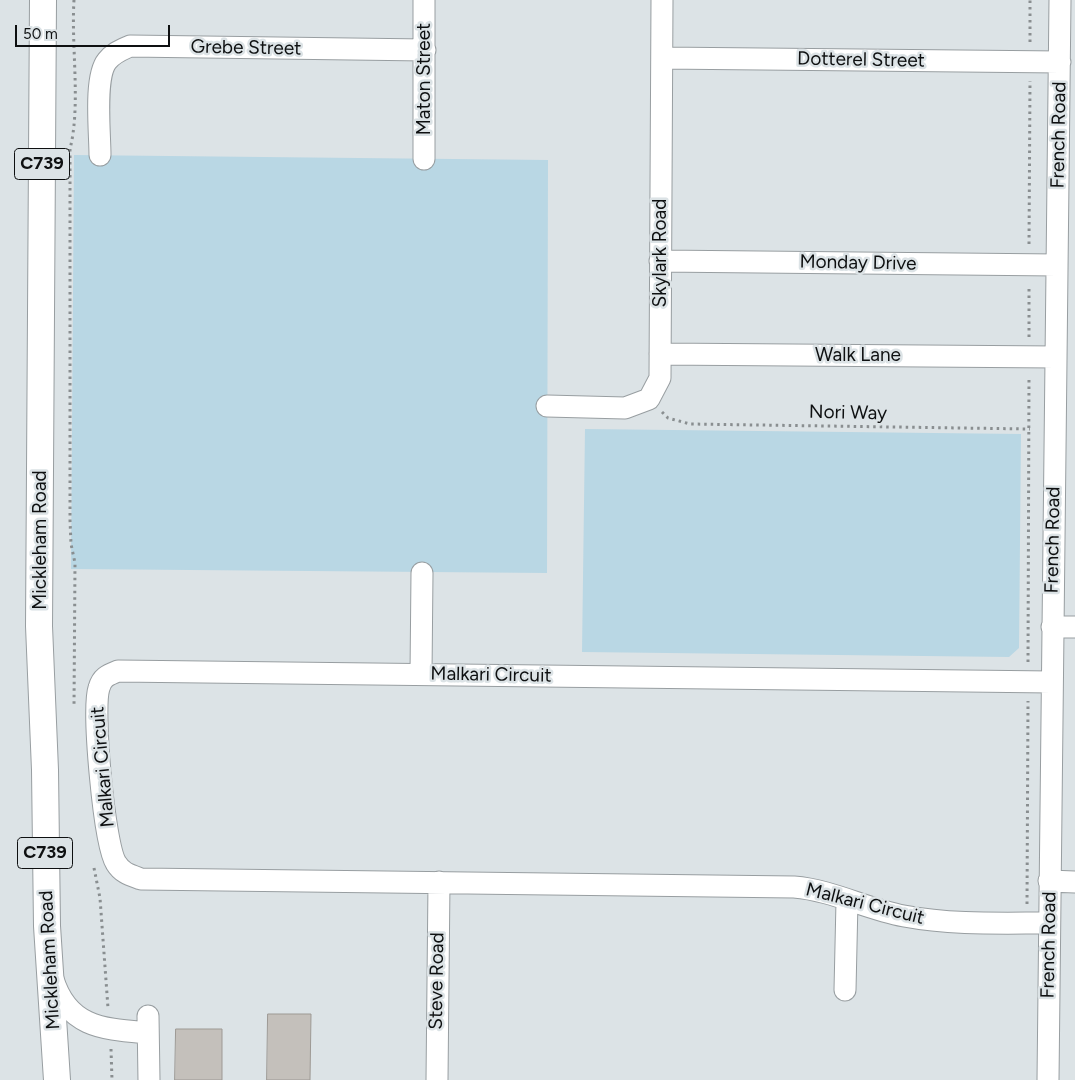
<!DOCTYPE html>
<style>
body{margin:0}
#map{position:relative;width:1075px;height:1080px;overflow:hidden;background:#dce3e6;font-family:Figtree,sans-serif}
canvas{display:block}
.scale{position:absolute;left:15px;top:25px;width:155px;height:22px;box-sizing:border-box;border:2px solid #0e1011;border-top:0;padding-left:6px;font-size:15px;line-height:18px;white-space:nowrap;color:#0e1011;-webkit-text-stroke:4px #dce3e6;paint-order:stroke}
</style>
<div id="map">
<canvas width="1075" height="1080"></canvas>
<div class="scale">50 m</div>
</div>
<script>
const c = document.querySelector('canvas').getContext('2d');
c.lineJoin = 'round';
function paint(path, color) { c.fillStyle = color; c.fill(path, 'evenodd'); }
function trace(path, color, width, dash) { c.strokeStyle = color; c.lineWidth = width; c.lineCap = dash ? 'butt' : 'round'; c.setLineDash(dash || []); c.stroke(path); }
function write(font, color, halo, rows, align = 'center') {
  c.font = font + ' Figtree,sans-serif'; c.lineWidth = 5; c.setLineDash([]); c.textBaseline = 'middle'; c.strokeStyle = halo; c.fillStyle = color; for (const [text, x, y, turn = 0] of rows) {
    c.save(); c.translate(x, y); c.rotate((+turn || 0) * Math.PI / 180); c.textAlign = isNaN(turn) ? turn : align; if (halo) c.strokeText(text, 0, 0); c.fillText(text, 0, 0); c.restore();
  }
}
paint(new Path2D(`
 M74 155 548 160 547 573 71 569Z
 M585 429 1021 434 1019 648 1009 657 582 652Z`), '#b9d7e4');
const building = new Path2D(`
 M268 1014H311L310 1080H267Z
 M176 1029H222V1080H175Z`);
paint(building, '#c4c0bb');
trace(building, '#9d9994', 1);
const minor = new Path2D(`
 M662 58 1060 62
 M100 155C100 133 94 77 107 61 113 53 121 50 130 46L425 50
 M424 159V0
 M660 261 1057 265
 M660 354 1056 357
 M547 406 625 408 649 399 660 378 662 0
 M1052 627H1075
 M421 674 422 573
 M1049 881 1075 882
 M1048 923C1000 923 952 925 904 916 866 909 832 890 794 887L141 879C130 875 122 873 116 863 104 844 92 709 99 688 102 677 108 675 118 671L1051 682
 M53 979C68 1028 104 1029 148 1033
 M845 990 847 901
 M148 1016 149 1080
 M437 1080 439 882
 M1048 1080 1060 0`);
const major = new Path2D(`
 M43 0 39 626 45 770 47 926 57 1080`);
trace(minor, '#989ea1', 23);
trace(major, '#989ea1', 28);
trace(new Path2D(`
 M74 0C71 47 81 105 70 149V520L71 544 75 563 74 706
 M1030 42V0
 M1029 244 1030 81
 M1029 337V286
 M662 412 668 418 690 424 1030 429
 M1028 662 1029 376
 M94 868 100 898 108 1008
 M1027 904 1028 701
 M111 1049 112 1080`), '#898e90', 3, [2.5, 4]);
trace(minor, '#fff', 21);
trace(major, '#fff', 26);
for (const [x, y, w] of [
 [42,164,55],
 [45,853,55]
]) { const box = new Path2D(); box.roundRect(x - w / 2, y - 15.5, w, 31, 4); c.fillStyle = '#dce3e6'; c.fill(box); trace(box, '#0e1011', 1); }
write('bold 18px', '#0e1011', null, [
 ["C739",42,164],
 ["C739",45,853]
]);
write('19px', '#0e1011', '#dce3e6', [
 ["Grebe Street",246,48,1],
 ["Dotterel Street",861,60,1],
 ["Maton Street",424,79,-90],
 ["French Road",1059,135,-89],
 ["Skylark Road",660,253,-90],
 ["Monday Drive",858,263,1],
 ["Walk Lane",858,355],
 ["Nori Way",848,413,1],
 ["Mickleham Road",40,540,-90],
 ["French Road",1053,540,-89],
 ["Malkari Circuit",491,675,1],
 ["Malkari Circuit",103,767,-95],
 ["Malkari Circuit",865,904,14],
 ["French Road",1049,945,-89],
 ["Mickleham Road",50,960,-93],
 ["Steve Road",437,981,-89]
]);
</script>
